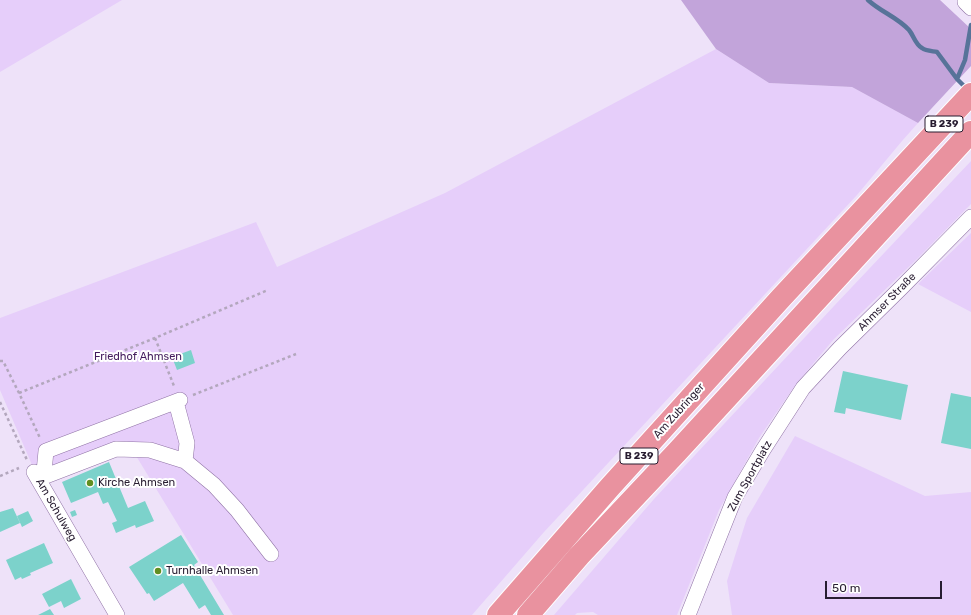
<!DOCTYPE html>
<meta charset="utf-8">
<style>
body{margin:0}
#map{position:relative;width:971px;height:615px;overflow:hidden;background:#eee2f9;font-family:Rubik,sans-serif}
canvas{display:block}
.scale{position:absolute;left:825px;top:581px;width:117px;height:18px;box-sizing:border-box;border:2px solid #281d31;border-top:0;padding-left:5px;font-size:12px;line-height:14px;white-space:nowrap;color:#281d31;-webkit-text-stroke:3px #fff;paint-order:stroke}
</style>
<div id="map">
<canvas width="971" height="615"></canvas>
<div class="scale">50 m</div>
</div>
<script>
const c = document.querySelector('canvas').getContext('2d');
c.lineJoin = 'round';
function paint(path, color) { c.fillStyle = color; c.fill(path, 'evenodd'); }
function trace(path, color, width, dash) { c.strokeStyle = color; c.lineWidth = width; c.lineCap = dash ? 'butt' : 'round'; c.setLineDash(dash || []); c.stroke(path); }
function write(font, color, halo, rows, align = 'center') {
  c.font = font + ' Rubik,sans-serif'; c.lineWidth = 4; c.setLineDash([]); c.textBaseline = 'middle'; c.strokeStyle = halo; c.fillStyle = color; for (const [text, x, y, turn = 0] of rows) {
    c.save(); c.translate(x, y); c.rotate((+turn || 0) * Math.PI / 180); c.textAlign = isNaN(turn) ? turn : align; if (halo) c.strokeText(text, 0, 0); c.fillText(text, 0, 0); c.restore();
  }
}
paint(new Path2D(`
 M0 0H122L0 72Z
 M716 49 769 83 852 87 918 123 902 141 857 195 544 532 472 615H233L127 441 47 473 35 472 0 390V318L256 222 277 267 445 193Z
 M971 161V204L918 258 834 339 796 384 759 438 719 510 677 615H598L593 612 577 613 575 615H554L654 499 834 306Z
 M971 233V312L918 284Z
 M795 436 925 496 971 492V615H732L727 581 747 518Z`), '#e6cefa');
paint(new Path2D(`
 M681 0H940L971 29V66L918 123 852 87 769 83 716 49Z`), '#c2a4da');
trace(new Path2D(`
 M868 0C881 12 897 17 909 30 914 36 915 44 922 48 926 51 932 51 937 52L957 79 968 90
 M957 79 965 60 971 25`), '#577399', 4.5);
paint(new Path2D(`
 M191 350 195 363 177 370 172 357Z
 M843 371 908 385 901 420 846 408 845 414 834 412Z
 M951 393 971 397V449L941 443Z
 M109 462 128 508 145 501 154 521 136 528 135 525 116 533 112 523 117 521 108 502 103 504 98 492 71 503 62 482Z
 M13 508 20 523 0 532V512Z
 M75 510 77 515 72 517 70 512Z
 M28 511 33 521 22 527 17 516Z
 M181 535 198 562 194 565 224 615H211L205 605 199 609 183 583 154 601 149 593 147 594 129 567Z
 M44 543 53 563 30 573 31 575 22 579 21 577 15 580 6 560Z
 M71 579 81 599 64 608 61 601 49 607 42 594Z
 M50 609 54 615H38Z`), '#7cd2cb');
const minor = new Path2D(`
 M965 0V2L971 8
 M176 402 187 443 185 461
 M34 472 117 615
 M38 479 116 449 150 450 185 461 214 485 237 510 271 554
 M38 479 44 472 46 451 180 400
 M688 615 735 497 763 450 803 388 840 348 901 288 971 217`);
const highway = new Path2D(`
 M498 615 610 487 781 298 971 94
 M528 615 579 556 677 452 971 132`);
trace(minor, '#9073a6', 16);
trace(highway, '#fff', 24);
trace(new Path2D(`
 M155 338 174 386
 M0 361H3L19 393 40 438
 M19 393 155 338 268 290
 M193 395 296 354
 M0 402 27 460
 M0 476 19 468`), '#b3a7bd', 2.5, [3, 3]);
trace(minor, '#fff', 15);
trace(highway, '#e9929f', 22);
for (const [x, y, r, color] of [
 [90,483,4,"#618e20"],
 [158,571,4,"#618e20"]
]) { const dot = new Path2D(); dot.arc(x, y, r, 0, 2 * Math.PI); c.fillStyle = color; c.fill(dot); trace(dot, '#fff', 1.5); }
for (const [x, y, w] of [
 [944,124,38],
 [639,456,38]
]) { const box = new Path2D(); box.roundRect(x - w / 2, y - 8, w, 16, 3); c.fillStyle = '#fff'; c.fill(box); trace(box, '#281d31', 1); }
write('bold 10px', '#281d31', null, [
 ["B 239",944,124],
 ["B 239",639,456]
]);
write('11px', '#281d31', '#fff', [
 ["Ahmser Straße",887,302,-45],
 ["Am Zubringer",679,411,-48],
 ["Zum Sportplatz",750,476,-61],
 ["Am Schulweg",56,510,60]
]);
write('11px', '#431b5c', '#fff', [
 ["Friedhof Ahmsen",138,357]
]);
write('11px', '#281d31', '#fff', [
 ["Kirche Ahmsen",98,483],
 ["Turnhalle Ahmsen",166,571]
], 'left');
</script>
